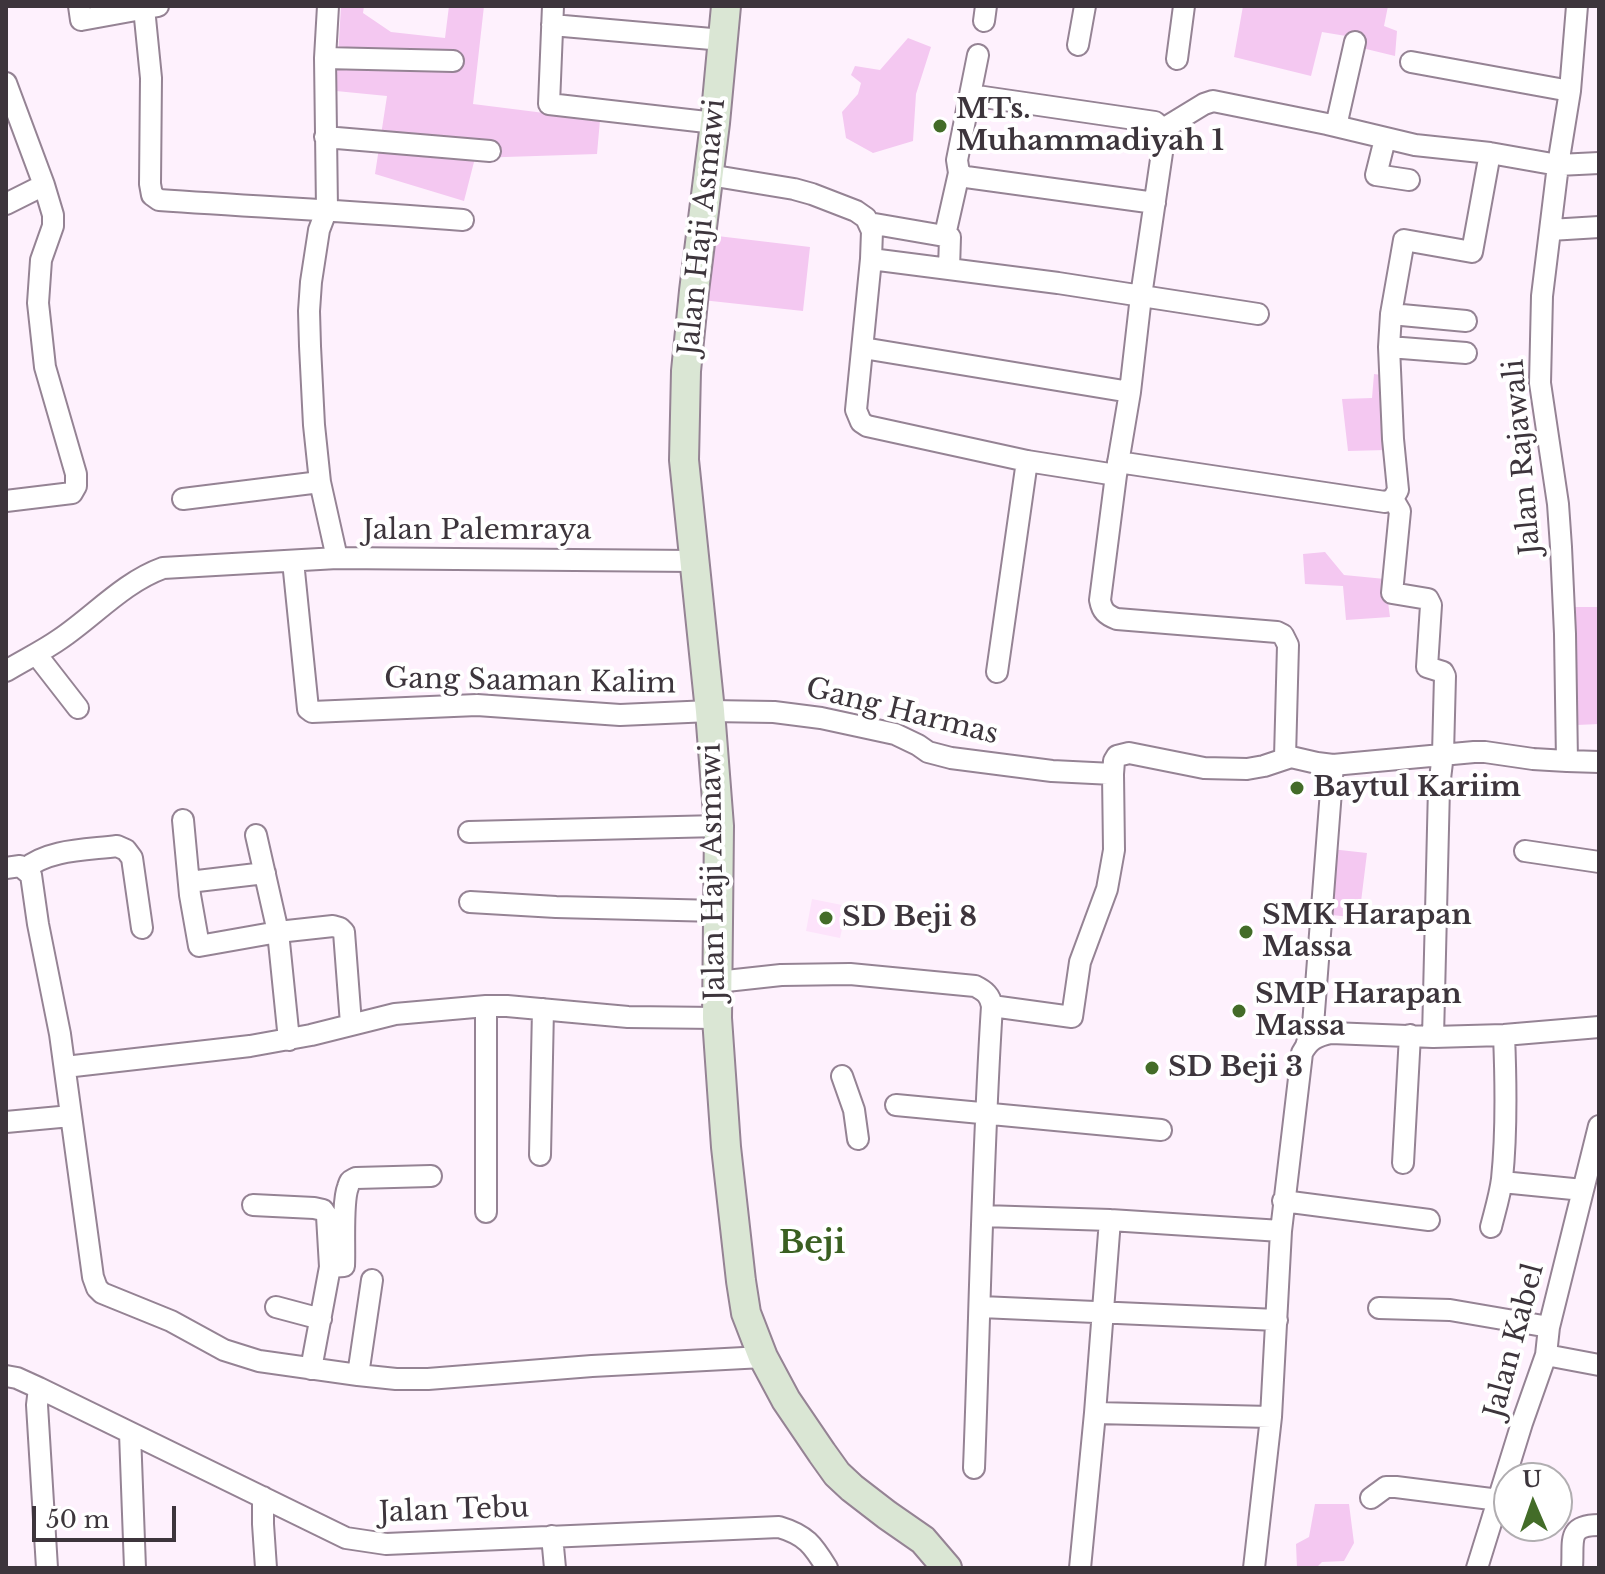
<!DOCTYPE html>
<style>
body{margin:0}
#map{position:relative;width:1605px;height:1574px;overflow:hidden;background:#fef1fd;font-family:"Libre Baskerville",serif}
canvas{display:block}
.frame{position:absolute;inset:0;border:8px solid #3d353c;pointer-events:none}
.north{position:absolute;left:1493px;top:1462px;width:80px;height:80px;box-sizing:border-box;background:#fff;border:2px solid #b1aeb1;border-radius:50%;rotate:358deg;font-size:22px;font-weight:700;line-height:32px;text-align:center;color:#3d353c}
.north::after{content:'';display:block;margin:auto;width:28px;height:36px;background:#436c28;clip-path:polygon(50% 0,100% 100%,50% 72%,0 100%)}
.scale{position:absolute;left:32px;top:1506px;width:144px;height:36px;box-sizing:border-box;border:4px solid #3d353c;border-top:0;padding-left:10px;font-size:24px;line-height:28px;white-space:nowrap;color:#3d353c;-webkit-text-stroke:6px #fff;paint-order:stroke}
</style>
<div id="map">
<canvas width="1605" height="1574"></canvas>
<div class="frame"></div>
<div class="north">U</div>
<div class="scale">50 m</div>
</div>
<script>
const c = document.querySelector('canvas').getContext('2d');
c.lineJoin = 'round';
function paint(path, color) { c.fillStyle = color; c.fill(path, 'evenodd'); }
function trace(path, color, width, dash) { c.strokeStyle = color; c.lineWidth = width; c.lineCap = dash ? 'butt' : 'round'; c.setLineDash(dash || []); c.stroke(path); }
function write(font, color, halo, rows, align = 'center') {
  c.font = font + ' "Libre Baskerville",serif'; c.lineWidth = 8; c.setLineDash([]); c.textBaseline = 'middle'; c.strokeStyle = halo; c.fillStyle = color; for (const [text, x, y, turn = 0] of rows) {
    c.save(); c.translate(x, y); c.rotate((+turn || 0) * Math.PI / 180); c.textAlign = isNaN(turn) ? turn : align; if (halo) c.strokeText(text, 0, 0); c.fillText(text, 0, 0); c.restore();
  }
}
paint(new Path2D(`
 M812 899 847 906 840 938 806 931Z`), '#fde3fb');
paint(new Path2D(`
 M341 6H364L363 13 391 32 445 38 449 6H484L473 104 600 120 597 154 475 158 464 201 375 174 387 96 336 91Z
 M1243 6H1388L1384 26 1397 31 1395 56 1362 48 1364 39 1322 32 1311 76 1234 57Z
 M908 38 931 47 916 94 913 141 873 153 846 138 842 112 858 94 861 83 851 75 855 66 880 70Z
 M709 235 810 247 803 311 702 300Z
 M1374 374 1382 375 1386 450 1348 451 1342 399 1372 398Z
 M1325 552 1344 575 1385 579 1390 617 1346 620 1343 586 1305 584 1303 554Z
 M1575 607H1599V724L1577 725Z
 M1331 849 1367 853 1359 918 1323 914Z
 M1315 1504H1349L1354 1543 1344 1561 1322 1562 1316 1568H1297L1296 1544 1309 1537Z`), '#f4c8f1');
const street = new Path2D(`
 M79 6 81 20 158 6
 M328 6 325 58 327 209 319 230 311 282 309 311 310 346 314 425 320 482 337 558 694 561
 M553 6 549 104 715 123
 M144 8 151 78 150 184 152 195 159 200C260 207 362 212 463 220
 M984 21 986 6
 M552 25 723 40
 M1078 45 1085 6
 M325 58 453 61
 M1177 59 1184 6
 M1411 62 1570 91
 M6 83 44 185 6 204
 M970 95 1155 122 1163 129 1164 139 1141 296 1130 392 1116 475 1100 600C1102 611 1106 615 1117 619L1277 632 1283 635 1288 645 1285 757
 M1336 126 1355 42
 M1163 129 1204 104 1213 101 1327 124 1415 145 1490 153 1558 165 1599 163
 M325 137 490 151
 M1385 139 1376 175 1409 180
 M959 173 966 177 1155 203
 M709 175 794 189 812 194 856 211 866 218 872 231 871 259 856 410 861 422 867 426 1027 461 1116 475
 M869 223 950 237 949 269
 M1550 230 1599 227
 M945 235 959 173 957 160 978 55
 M871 259 1058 283 1258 314
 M1391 314 1466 321
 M1389 347 1466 353
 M863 348 1130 392
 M1118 462 1385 502 1393 499
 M183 499 320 482
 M1393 499 1400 511 1392 593 1428 599 1431 605 1427 667 1443 672 1445 676 1443 754 1439 787 1433 1037
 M1393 499 1398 490 1393 439 1389 347 1391 314 1404 240 1472 252 1490 153
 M6 501 72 493 76 486V474L45 367 38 303 41 260 53 226V215L44 185
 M293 561 308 709 312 712 477 705 620 715 710 711 774 712 821 718 895 734 918 745 928 752 951 758 1052 771 1113 774 1114 761 1117 756 1129 753 1204 768 1247 769 1264 766 1291 757 1317 763 1333 765 1474 752H1485L1533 759 1567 761 1565 634 1561 547 1558 504 1540 383 1542 296 1558 165 1570 91 1577 6
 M36 654 78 708
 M6 671C24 660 43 651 60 639 94 616 124 582 163 568L337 558
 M997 672 1027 461
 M1567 761 1599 762
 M183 820 190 895 199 946 278 932 333 926 340 928 344 932 351 1024
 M469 832 719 826
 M256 835 278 932 289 1040
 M1525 851 1599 862
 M6 868 20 866 31 875 38 924 60 1034 93 1277 97 1288 102 1293 171 1321 224 1350 259 1361 358 1375 396 1379H428L592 1366 763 1357
 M25 869C49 849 87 850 117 846L126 850 132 858 142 928
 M189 882 265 873
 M470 902 556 907 718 911
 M717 982 781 975 850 974 975 986C985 991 990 995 992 1006 982 1160 980 1314 974 1468
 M486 1006V1212
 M992 1006 1072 1017 1080 962 1107 889 1114 850 1113 774
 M1306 1046 1313 1025 1333 765
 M65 1067 250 1046 311 1035 395 1014 486 1006H507L628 1017 717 1018
 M842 1076 854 1110 858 1139
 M896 1105 1161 1130
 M6 1122 71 1116
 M540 1155 543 1009
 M1403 1163 1410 1035
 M1502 1182 1583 1190
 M1283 1201 1429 1220
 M253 1205 314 1208 323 1210 327 1216 330 1267
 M983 1216 1110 1220 1281 1231 1302 1053C1309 1040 1316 1036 1331 1033L1433 1037 1504 1035 1599 1027
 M1491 1227C1495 1211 1500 1195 1502 1179 1507 1131 1506 1083 1504 1035
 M276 1307 321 1319
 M981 1307 1277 1320
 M1379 1308 1450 1310 1549 1327
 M1546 1355 1599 1365
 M311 1369 330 1267 344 1266C345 1248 342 1202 348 1187 350 1180 350 1181 356 1178L431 1176
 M358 1375 372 1280
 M6 1376 17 1378 39 1388 346 1538 386 1544 779 1527C806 1535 813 1545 827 1568
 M39 1388 37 1405 47 1568
 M1095 1413 1271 1417
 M130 1433 135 1568
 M263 1497V1524L266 1568
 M1371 1498 1386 1487H1396L1499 1500
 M552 1536 555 1568
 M1080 1568 1095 1413 1110 1220
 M1254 1568 1271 1417 1281 1231
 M1477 1568 1522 1423 1546 1355 1549 1327 1599 1126
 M1572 1568C1574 1541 1566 1525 1599 1525`);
const secondary = new Path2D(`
 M726 6 715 123 694 291 686 371 684 460 710 711 719 826 717 1018 726 1147 741 1281 746 1313 763 1357 786 1400 822 1453 837 1474 852 1488 887 1515 923 1540 947 1568`);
trace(street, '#958394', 24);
trace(secondary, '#958394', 32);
trace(street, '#fff', 20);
trace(secondary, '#dae6d4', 28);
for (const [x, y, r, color] of [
 [940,126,8,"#436c28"],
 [1297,788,8,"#436c28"],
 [826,918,8,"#436c28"],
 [1246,932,8,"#436c28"],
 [1239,1011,8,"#436c28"],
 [1152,1068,8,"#436c28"]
]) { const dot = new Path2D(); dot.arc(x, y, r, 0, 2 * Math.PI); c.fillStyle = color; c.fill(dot); trace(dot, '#fff', 3); }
write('bold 28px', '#3d353c', '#fff', [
 ["MTs.",956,110],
 ["Muhammadiyah 1",956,142],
 ["Baytul Kariim",1313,788],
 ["SMK Harapan",1262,916],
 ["Massa",1262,948],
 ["SD Beji 8",842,918],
 ["SMP Harapan",1255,995],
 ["Massa",1255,1027],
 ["SD Beji 3",1168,1068]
], 'left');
write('28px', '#3d353c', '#fff', [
 ["Jalan Haji Asmawi",703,227,-84],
 ["Jalan Rajawali",1523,457,-95],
 ["Jalan Palemraya",477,531],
 ["Gang Saaman Kalim",530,682,1],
 ["Gang Harmas",902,712,14],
 ["Jalan Haji Asmawi",714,872,-91],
 ["Jalan Kabel",1515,1341,-75],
 ["Jalan Tebu",454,1511,-2]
]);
write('bold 32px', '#3a5f21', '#fff', [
 ["Beji",812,1244]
]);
</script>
